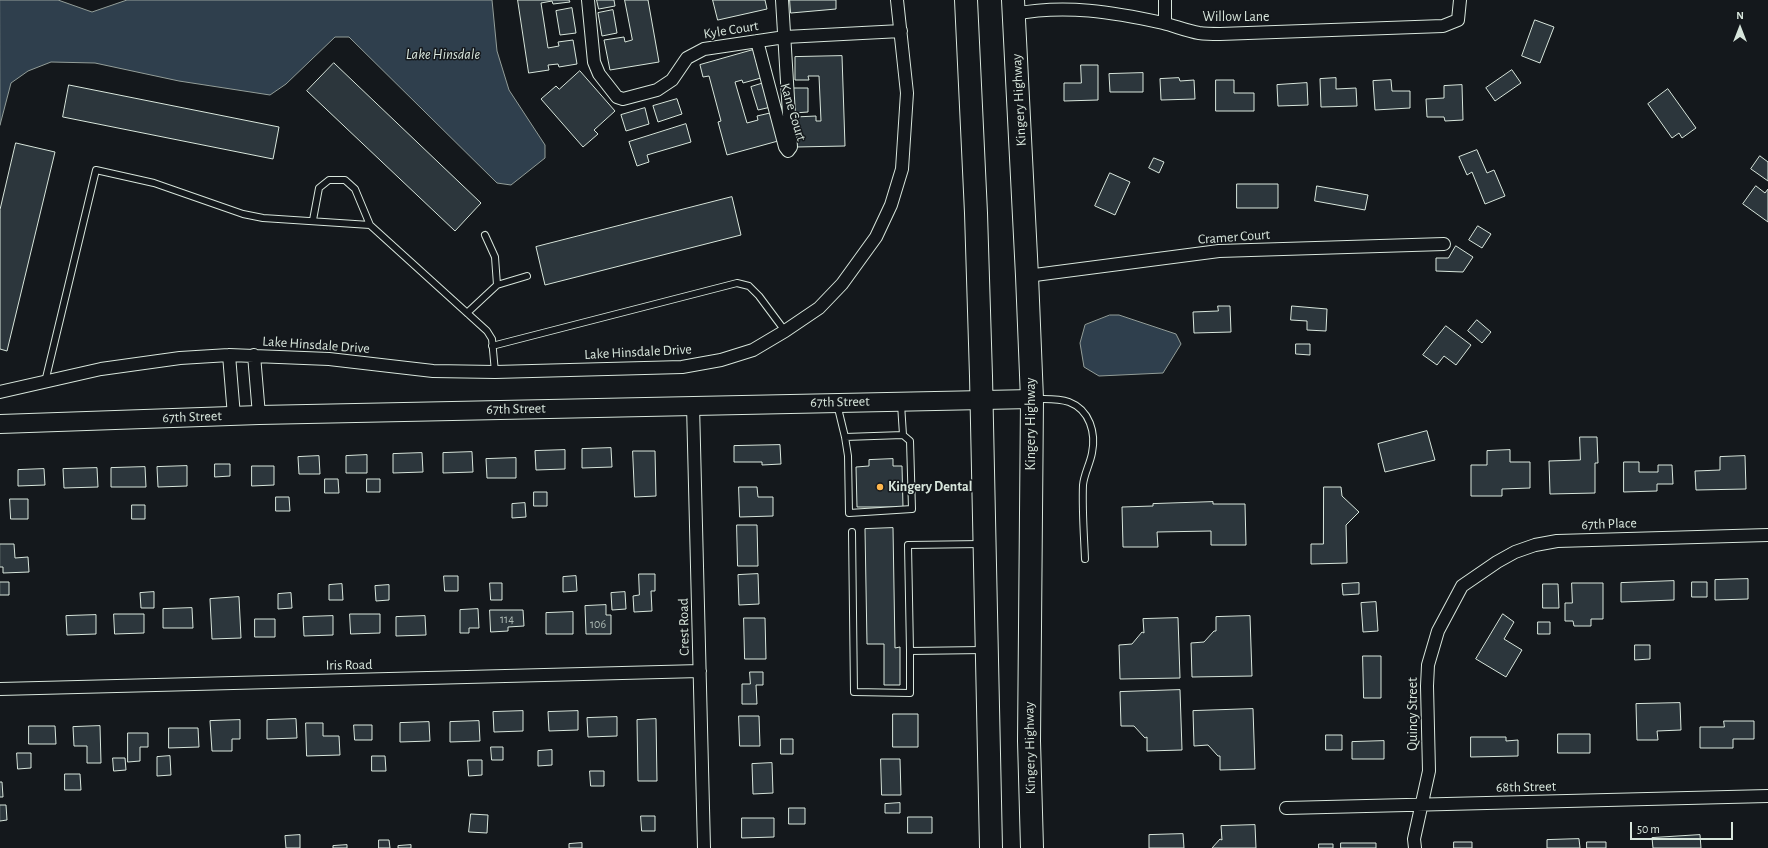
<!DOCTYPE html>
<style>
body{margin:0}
#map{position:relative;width:1768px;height:848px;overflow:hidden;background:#14181c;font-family:"Alegreya Sans",sans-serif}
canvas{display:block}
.north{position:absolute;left:1720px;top:8px;width:40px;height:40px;-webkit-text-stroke:3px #14181c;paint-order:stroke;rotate:0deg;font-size:11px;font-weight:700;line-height:16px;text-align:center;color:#d8e6dc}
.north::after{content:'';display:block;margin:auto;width:14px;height:18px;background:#d8e6dc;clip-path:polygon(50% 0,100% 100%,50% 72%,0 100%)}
.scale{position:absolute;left:1630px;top:822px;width:103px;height:18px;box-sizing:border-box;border:2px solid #d8e6dc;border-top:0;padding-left:5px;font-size:12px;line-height:14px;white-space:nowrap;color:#d8e6dc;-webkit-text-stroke:3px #14181c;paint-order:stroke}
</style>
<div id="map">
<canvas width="1768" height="848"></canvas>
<div class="north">N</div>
<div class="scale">50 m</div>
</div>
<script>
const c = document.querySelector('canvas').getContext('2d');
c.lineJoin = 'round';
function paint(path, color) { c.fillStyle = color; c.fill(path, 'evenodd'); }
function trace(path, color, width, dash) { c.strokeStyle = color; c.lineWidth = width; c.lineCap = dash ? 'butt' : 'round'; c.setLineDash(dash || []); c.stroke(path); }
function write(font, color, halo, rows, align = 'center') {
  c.font = font + ' "Alegreya Sans",sans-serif'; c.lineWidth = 3; c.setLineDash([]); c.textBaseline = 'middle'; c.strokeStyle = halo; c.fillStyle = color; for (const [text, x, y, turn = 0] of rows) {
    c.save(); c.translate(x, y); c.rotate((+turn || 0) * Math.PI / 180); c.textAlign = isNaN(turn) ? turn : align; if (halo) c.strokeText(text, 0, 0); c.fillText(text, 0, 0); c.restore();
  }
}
const water = new Path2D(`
 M0 0H58L92 12 127 0H492L497 51 509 90 545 145V158L511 185 497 183 349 37H335L286 84 270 95 179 81 95 63 51 62 28 71 11 83 0 125Z
 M1110 315H1119L1176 334 1181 344 1163 373 1099 376 1084 367 1080 343 1085 325Z`);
paint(water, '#2f3f4d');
trace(water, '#939e99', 1);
const building = new Path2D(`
 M518 0H569L570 2 553 4 552 1 541 3 548 48 559 46 558 42 573 40 577 64 559 67 558 64 548 65 549 70 529 73Z
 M597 0H614L615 6 599 9Z
 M625 0H648L659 62 610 70 604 40 624 37 625 42 632 40Z
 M713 0H765L767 9 718 20Z
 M790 0H836V9L791 13Z
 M572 8 576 33 560 35 556 11Z
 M613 10 617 33 602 36 598 13Z
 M1535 20 1554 27 1540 63 1522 56Z
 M753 50 761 78 743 83 742 80 735 82 747 123 758 120 757 116 770 113 778 141 727 155 718 122 721 121 709 76 703 77 700 65Z
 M842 56 845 146 796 147 795 117 816 116V121H821L819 76H808L809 80H795V57Z
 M334 63 481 203 455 231 307 91Z
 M1081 65H1098V100L1064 101V83H1081Z
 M1512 70 1521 83 1495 101 1486 88Z
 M580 71 615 111 594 130 598 134 583 147 541 99 556 86 559 89Z
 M1143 73V92H1110L1109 74Z
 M1179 78 1180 81 1194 80 1195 99 1161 100 1160 79Z
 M1336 78V89L1356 88 1357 106 1321 107 1320 79Z
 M1216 80H1234V93H1254V111H1216Z
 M1391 80 1392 91H1410V108L1375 110 1373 81Z
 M764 83 771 107 758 110 751 87Z
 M1307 83 1308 105 1278 106 1277 85Z
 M69 85 279 127 273 159 63 117Z
 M1462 85 1463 120 1445 121 1444 117H1427L1426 99 1444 98V86Z
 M793 88H808V112L794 113Z
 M1668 89 1696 128 1682 138 1679 133 1672 138 1648 104Z
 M677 99 682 114 658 122 653 106Z
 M645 108 649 124 626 131 621 115Z
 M686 124 691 142 647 155 649 162 637 166 629 142Z
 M16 143 55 152 7 351 0 349V210Z
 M1477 150 1487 173 1494 170 1505 196 1485 204 1472 172 1467 175 1459 157Z
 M1760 156 1768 162V181L1751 169Z
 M1154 158 1164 162 1159 173 1149 168Z
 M1110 173 1130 182 1115 215 1095 206Z
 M1237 184H1278V208H1237Z
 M1317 186 1368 195 1365 210 1315 201Z
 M1756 186 1765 193 1768 189V222L1743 204Z
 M732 197 741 235 545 285 536 247Z
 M1478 226 1491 234 1482 248 1469 240Z
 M1456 246 1473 257 1463 272 1436 271V258H1448Z
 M1218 306H1230L1231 332 1194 333 1193 312 1218 311Z
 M1292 306 1327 309 1326 331 1307 330V321L1291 320Z
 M1477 320 1491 332 1482 343 1468 331Z
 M1446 326 1471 345 1456 365 1444 356 1437 365 1423 355Z
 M1296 344H1310V355L1296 354Z
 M1427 431 1435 460 1385 472 1378 444Z
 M1580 437H1597L1598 463H1595V493L1550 494 1549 461 1580 460Z
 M780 445 781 464 762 465V462H734V446Z
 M611 448 612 467 582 468V449Z
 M565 450V469L536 470 535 451Z
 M1510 450V462H1530V488L1502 489V496H1471V465H1487V451Z
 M633 451H655L656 496 635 497Z
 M472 452 473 472 443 473V453Z
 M422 453 423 472 393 473V454Z
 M367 455V473H346V456Z
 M319 456 320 474H299L298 457Z
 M1745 456 1746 489 1696 490 1695 471 1720 470V457Z
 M516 458V478H487L486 459Z
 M893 459V466H902L903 507H857L856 467 869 466V460Z
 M1624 462H1639V472H1658V465H1672L1673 484H1657V491L1624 492Z
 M215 464H230V476L215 477Z
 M187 466V486L158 487 157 467Z
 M252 466H274V485L252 486Z
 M145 467 146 487H111V468Z
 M97 468 98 487 64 488 63 469Z
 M44 469 45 485 18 486V470Z
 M325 479H338L339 493H325Z
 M367 479H380V492H367Z
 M739 487H757L758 497H773V516L740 517Z
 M1324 487H1341L1342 496 1359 512 1346 525 1347 563 1311 564V544H1323Z
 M534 492H547V506H534Z
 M276 497H289L290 511H276Z
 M10 499H28V519H11Z
 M1213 502V504H1245L1246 545H1211V531L1157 532 1158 547H1123L1122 507 1153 506V504Z
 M525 503 526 517 512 518V504Z
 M132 505H145V519H132Z
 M737 525H757L758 566H738Z
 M893 528 895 648 900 647V685H884V644H867L865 529Z
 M0 544H14L15 558 28 557 29 572 3 573V567H0Z
 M639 574H655V591H651L652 611 634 612 633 596 639 595Z
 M758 574 759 604 739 605 738 575Z
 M444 576H458V591H445Z
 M576 576 577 591 563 592V577Z
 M1748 579V599L1715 600V580Z
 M1674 581V600L1621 602V583Z
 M0 582H9V595H0Z
 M1692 582H1707V597H1692Z
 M490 583H502V600H491Z
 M1359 583V594L1343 595 1342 584Z
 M1572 583H1603V619H1591V626H1574L1573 621H1565V603H1572Z
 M342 584 343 600H329V585Z
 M1543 584H1558L1559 608H1543Z
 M389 585V600L376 601 375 586Z
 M154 592V608H141L140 593Z
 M625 592 626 609 612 610 611 593Z
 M291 593 292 608 278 609V594Z
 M239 597 241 638 212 639 210 599Z
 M1376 602 1378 631 1363 632 1361 603Z
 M606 605V615H611V634H586L585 606Z
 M192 608 193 628H163V609Z
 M478 609 479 628H469V633H460V610Z
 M490 610H523L524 626 508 627V631L491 632Z
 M573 612V634H546V613Z
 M114 614H144V633L115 634Z
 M350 614H380V633L351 634Z
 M1503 614 1514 622 1504 639 1522 650 1506 677 1476 659Z
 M96 615V634L67 635 66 616Z
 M333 616V635L304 636 303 617Z
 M425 616 426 635 396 636V617Z
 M1250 616 1252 676 1192 677 1191 643 1204 642 1214 631H1216V617Z
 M744 618H765L766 659H745Z
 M1178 618 1180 678 1120 679 1119 645 1132 644 1142 632 1144 633 1143 619Z
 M255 619H275V637H255Z
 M1538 622H1550V634H1538Z
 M1635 645H1650V659L1635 660Z
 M1363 656H1381V698H1364Z
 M750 672H763V685H756L757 704H742V684H750Z
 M1180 690 1182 750 1147 751V737L1145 738 1134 726H1121L1120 692Z
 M1680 703 1681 730 1657 731 1658 740H1637L1636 704Z
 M1253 709 1255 769 1220 770V756H1218L1208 745 1194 746 1193 711Z
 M523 711V731L494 732 493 712Z
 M578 711V730L549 731 548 712Z
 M893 714H918V747H893Z
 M739 716H759L760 746H740Z
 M617 717V736L588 737 587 718Z
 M296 719 297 738 267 739V720Z
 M656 719 657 781H638L637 720Z
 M240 720V739H232V751H212L210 721Z
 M479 721 480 741 450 742V722Z
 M1724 721H1754V739H1733V748H1700V727H1724Z
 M429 722 430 741 400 742V723Z
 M306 723H323V736H339L340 755 307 756Z
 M354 725H372V740H355Z
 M29 726H55L56 744H29Z
 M100 726 101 763H87V746H74L73 727Z
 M169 728H198L199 747 169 748Z
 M128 733H148V747H140V761L128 762Z
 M1558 734H1590V753H1558Z
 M1326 735H1342V750H1326Z
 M1471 737H1506V741L1518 740V756L1471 757Z
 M781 739H793V754H781Z
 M1384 741V759H1352V742Z
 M491 747H503V760H492Z
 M552 750V765L538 766V751Z
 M17 753H31V768L18 769Z
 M170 756 171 775 157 776V757Z
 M372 756H385L386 771H372Z
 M113 758H125L126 770 114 771Z
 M881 759H900L901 795H882Z
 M468 760H482V775L469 776Z
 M772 763 773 793 753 794 752 764Z
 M590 771H604V786H591Z
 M65 774H80L81 790H65Z
 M0 782H2L3 797H0Z
 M900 803V813H885V804Z
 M0 805H6L7 820 0 821Z
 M789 808H805V824H789Z
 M471 814 488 815 487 833 469 832Z
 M641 816H655V831H642Z
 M908 817H932V833H908Z
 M742 818H774V837L742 838Z
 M1255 825 1256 848H1212L1220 839 1222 840 1221 826Z
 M1183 834 1184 848H1149V835Z
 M300 835V848H286L285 836Z
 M1700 835 1701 848H1653L1652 838Z
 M1579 839 1580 848H1547V840Z
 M379 840H389L390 848H379Z
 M1454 842H1472V848H1454Z
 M1587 842H1606V848H1587Z
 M582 843V848H569V844Z
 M1341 843H1376V848H1341Z
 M1319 844H1333V848H1319Z
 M347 845V848H333V846Z
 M411 845V848H398V846Z`);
paint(building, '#2c363c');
trace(building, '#d8e6dc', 1);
const lane = new Path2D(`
 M313 220 319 188 329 180H345L355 189 370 225
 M485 235 495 257 497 285
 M467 313 497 285 527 276
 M492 346 737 283 749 286 759 296 785 331
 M45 382 96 170 154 183 243 214 263 218 370 225 487 331 492 339 495 372
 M1035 399C1046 399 1058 398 1069 402 1090 410 1096 433 1092 453 1090 464 1084 474 1083 485 1082 510 1084 535 1085 559
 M837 404 845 437 903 435 901 404
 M845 437 848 456 849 513 912 509 910 441 903 435
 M852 532 854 692 910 693V651
 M981 544 908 545 910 651 983 650`);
const street = new Path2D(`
 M588 0 594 62 599 74 617 97 623 99 657 90 672 80 687 58 704 49 785 37 901 31
 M1165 0V23
 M1014 14C1065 4 1113 12 1163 23 1175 26 1187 31 1199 33 1206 34 1213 34 1220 34L1443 26 1458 20 1460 0
 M757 41 785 147 788 151 791 147 782 0
 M1027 276 1219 251 1444 244
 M229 355 234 416
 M254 355 259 415
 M0 392 101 369 180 358 229 355 329 359 433 371 495 372 682 367 721 360 753 350 785 331 819 308 842 284 876 237 891 205 902 169 907 93 897 0
 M693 405 704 848
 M0 689 700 671
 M1286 808 1768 796
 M1415 848 1414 839 1429 771 1427 686 1428 665 1438 631 1462 586 1497 562 1515 552 1535 545 1557 541 1768 535`);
const secondary = new Path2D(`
 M0 424 259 415 1032 399`);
const highway = new Path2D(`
 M966 0 976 213 981 376 991 848
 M1013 0 1027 276 1032 399 1029 741 1032 848`);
trace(lane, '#d8e6dc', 8);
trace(street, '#d8e6dc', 14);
trace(secondary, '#d8e6dc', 20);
trace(highway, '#d8e6dc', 24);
trace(lane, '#14181c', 6);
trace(street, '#14181c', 12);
trace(secondary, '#14181c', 18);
trace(highway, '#14181c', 22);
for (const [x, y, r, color] of [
 [880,487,4,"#ffb74d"]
]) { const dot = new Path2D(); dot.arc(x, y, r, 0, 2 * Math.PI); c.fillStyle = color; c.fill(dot); trace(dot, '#14181c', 1.5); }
write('12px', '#adbab4', null, [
 ["114",507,619],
 ["106",598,624]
]);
write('14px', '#d8e6dc', '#14181c', [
 ["Willow Lane",1236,17],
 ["Kyle Court",731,30,-9],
 ["Kingery Highway",1019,100,-93],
 ["Kane Court",793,112,73],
 ["Cramer Court",1234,237,-4],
 ["Lake Hinsdale Drive",316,345,4],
 ["Lake Hinsdale Drive",638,352,-3],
 ["67th Street",840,402,-1],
 ["67th Street",516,409,-1],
 ["67th Street",192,417,-2],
 ["Kingery Highway",1031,424,-90],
 ["67th Place",1609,524,-2],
 ["Crest Road",684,627,-91],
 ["Iris Road",349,665,-1],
 ["Quincy Street",1413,714,-90],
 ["Kingery Highway",1030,748,-91],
 ["68th Street",1526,787,-1]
]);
write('bold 14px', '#d8e6dc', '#14181c', [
 ["Kingery Dental",888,487]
], 'left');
write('italic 15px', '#d8e6dc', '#14181c', [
 ["Lake Hinsdale",443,54]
]);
</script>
